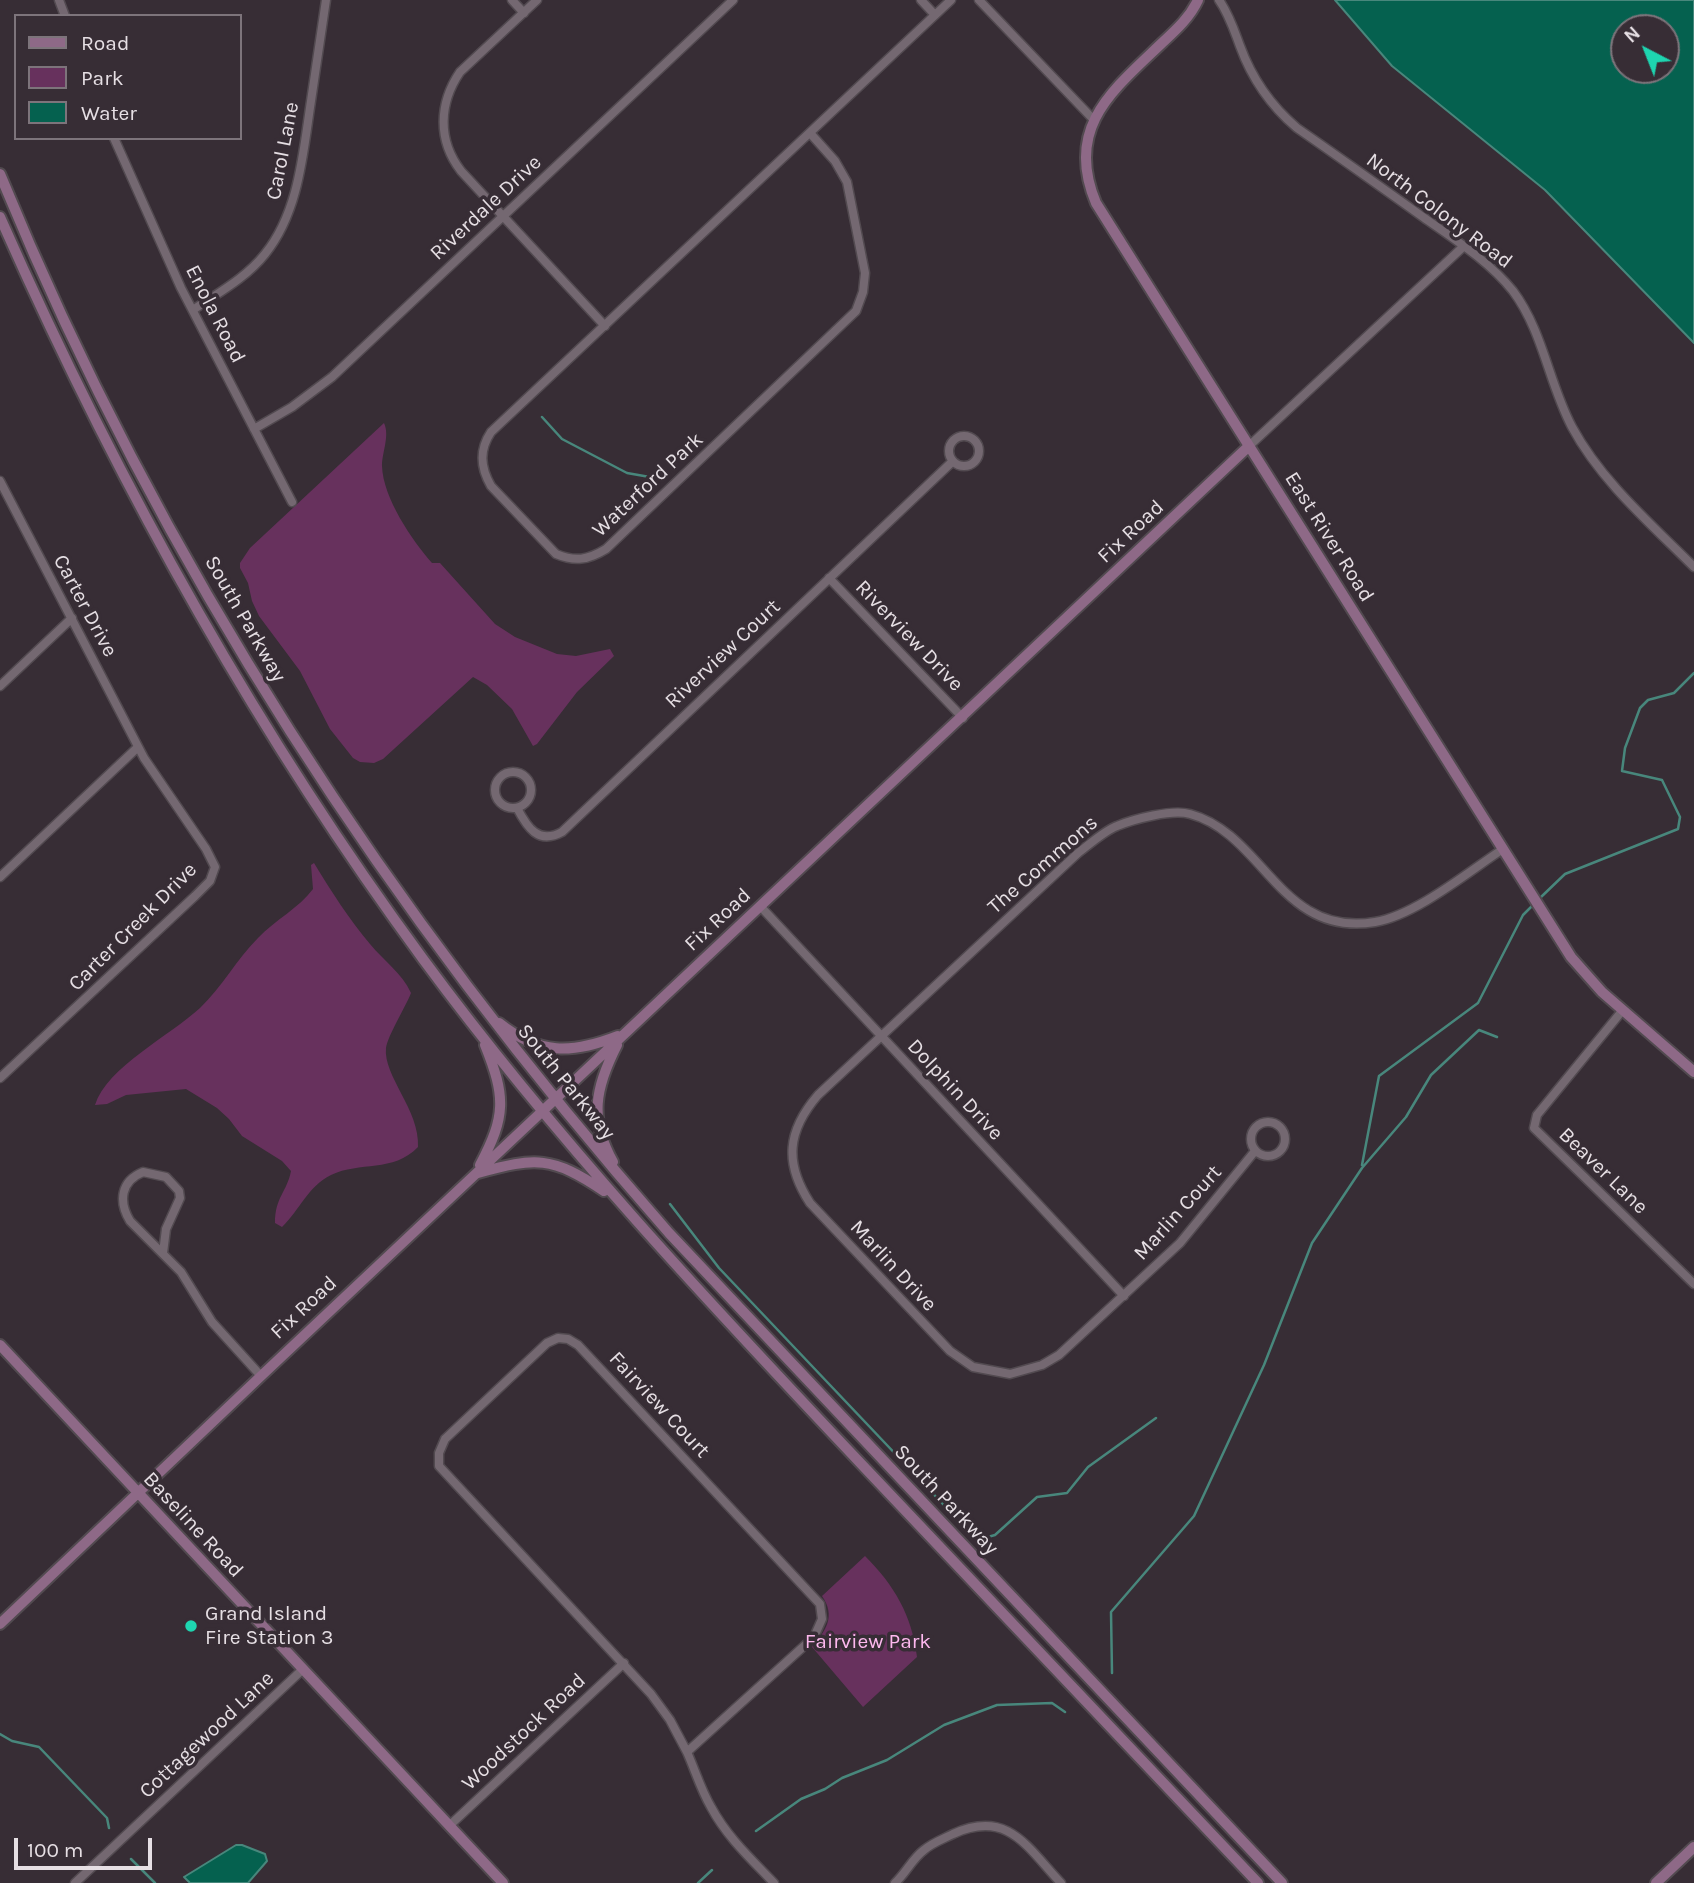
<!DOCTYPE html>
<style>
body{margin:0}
#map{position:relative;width:1694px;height:1883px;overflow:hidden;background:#372d35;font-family:Karla,sans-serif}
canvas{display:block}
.legend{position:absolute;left:14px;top:14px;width:228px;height:126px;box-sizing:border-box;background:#372d35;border:2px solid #7d747b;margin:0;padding:9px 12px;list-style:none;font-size:21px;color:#e6dfe4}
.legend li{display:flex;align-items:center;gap:14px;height:35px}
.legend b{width:35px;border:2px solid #7d747b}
.north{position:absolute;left:1610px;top:14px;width:70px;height:70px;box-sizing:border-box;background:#372d35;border:2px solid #7d747b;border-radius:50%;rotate:318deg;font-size:19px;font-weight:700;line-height:28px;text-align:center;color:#e6dfe4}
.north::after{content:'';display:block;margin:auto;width:24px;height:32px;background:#1ed5b0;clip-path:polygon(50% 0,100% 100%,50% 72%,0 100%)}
.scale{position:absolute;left:14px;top:1838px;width:138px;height:32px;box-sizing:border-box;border:4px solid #e6dfe4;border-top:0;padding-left:9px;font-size:21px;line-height:24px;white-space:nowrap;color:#e6dfe4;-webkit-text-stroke:5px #372d35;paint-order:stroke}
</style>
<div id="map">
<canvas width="1694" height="1883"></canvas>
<ul class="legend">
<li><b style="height:9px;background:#8e6987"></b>Road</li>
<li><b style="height:19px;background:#67315d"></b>Park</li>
<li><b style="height:19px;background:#05614f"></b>Water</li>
</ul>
<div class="north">N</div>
<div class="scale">100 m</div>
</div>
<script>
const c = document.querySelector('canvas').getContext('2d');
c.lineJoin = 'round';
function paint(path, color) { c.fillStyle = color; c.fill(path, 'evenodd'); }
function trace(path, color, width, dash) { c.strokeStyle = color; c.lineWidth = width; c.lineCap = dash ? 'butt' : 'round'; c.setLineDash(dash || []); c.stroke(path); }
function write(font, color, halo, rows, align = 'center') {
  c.font = font + ' Karla,sans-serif'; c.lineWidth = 7; c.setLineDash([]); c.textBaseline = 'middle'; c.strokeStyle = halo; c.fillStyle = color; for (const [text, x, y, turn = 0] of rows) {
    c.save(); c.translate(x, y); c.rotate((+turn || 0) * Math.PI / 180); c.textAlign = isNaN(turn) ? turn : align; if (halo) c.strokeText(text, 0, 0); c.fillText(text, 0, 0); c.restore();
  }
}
paint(new Path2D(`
 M384 423C390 436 382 452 382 466 383 498 412 540 432 563H440L495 624 515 637 557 654 576 656 610 649 614 656 577 692 537 744 533 746 512 709 487 685 473 677 383 759 374 763 360 762 353 758 330 729 300 671 259 616 252 601 248 583 240 568V563L250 548Z
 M314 863C331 891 349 919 370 944 384 961 402 973 411 993 406 1006 387 1037 386 1048 383 1076 420 1110 418 1147 393 1173 360 1161 331 1175 308 1186 300 1210 282 1227L275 1223C275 1197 287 1192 291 1171L282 1161 242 1136 229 1119 217 1108 186 1089 126 1095 107 1104 95 1105C107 1067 171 1035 200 1008 222 987 236 960 258 938 275 920 299 908 313 889L311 865Z
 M865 1556C894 1585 912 1615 917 1657L863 1707 812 1647C826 1631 836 1616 822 1596Z`), '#67315d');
const water = new Path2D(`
 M1335 0H1694V343L1545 190 1392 66ZM1624 28H1666V70H1624Z
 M236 1845H242L265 1854 267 1861 248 1883H190L184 1877Z`);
paint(water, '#05614f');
trace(water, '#48877c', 2);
trace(new Path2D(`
 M542 417 562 439 627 473 661 479
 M1540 898 1565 874 1678 829 1680 817 1662 780 1622 771 1625 748 1640 708 1648 700 1674 693 1694 673
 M1362 1165 1379 1076 1478 1003 1523 915 1533 905
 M670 1204 719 1268 977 1540 995 1535 1037 1497 1067 1493 1088 1467 1156 1418
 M1112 1673 1111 1612 1194 1516 1264 1365 1312 1243 1362 1168 1406 1117 1431 1075 1479 1030 1497 1037
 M0 1734 12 1741 39 1747 107 1818 109 1828
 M756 1831 801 1799 825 1789 842 1778 887 1760 944 1725 997 1705 1052 1703 1065 1712
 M131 1859 155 1883
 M698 1883 712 1870`), '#48877c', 2.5);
const street = new Path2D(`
 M59 0 65 16
 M512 0 524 13
 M537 0 460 72C439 103 437 140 461 171L605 326
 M921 0 935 15
 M979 0 1093 119
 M1219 0C1229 14 1234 30 1240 46 1252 79 1271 106 1297 128 1339 157 1381 187 1423 217 1454 239 1489 261 1513 291 1543 331 1549 384 1572 427 1601 481 1651 524 1694 567
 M810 133 835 161 847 182 865 273 863 292 856 311 606 549C588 560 575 562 556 554L491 486C480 467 479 450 491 432L935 15 951 0
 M114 138 181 288 292 502
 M193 310C218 293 246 278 265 254 299 212 303 153 311 101 316 68 321 34 326 0
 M254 429 292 407 332 377 733 0
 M949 451a15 15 0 1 1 30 0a15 15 0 1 1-30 0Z
 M1249 446 1464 246
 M0 481 144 758 206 849 215 867 210 881 195 896 0 1078
 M829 578 963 718
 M0 686 72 618
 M495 790a18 18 0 1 1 36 0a18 18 0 1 1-36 0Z
 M517 808C527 827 538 845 562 832L953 461
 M0 877 138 747
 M761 907 1124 1296
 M1622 1011 1537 1115 1534 1128 1694 1284
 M1251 1139a17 17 0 1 1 34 0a17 17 0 1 1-34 0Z
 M1255 1151 1180 1243 1059 1355 1042 1365 1010 1374 973 1367 950 1351 810 1203C784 1163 787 1131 818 1095L1078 853C1090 844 1104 831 1117 826 1134 819 1172 809 1190 814 1264 834 1280 938 1375 922 1416 915 1468 872 1503 849
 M163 1253 166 1229 180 1198 179 1191 166 1177 143 1172C121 1181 118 1201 130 1221L181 1272 212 1322 261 1376
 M558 1338 568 1339 578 1345 820 1604 822 1619 814 1637 687 1752 670 1720 651 1694 439 1466V1453L445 1439 547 1343Z
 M687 1752C695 1770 701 1790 711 1807 727 1837 751 1859 774 1883
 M449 1826 624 1663
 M75 1883 302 1670
 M895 1883C906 1873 912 1859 924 1850 932 1843 943 1839 953 1834 1008 1809 1027 1847 1061 1883`);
const secondary = new Path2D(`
 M1198 0C1190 17 1177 29 1163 42 1113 90 1064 127 1096 203L1571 957 1602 992 1694 1072
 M0 174C159 563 392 918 669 1233L1282 1883
 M0 217C115 478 254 729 423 959 557 1141 711 1305 866 1469 997 1607 1128 1745 1258 1883
 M499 1023C539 1055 572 1054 618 1036
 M613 1162C589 1119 595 1088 617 1045
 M480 1165C506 1116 506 1097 485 1045
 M478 1173C536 1157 552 1156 604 1191
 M0 1345 503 1883
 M0 1624 261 1376 1249 446
 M1656 1883 1694 1847`);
trace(street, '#524a50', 11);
trace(secondary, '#524a50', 14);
trace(street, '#746871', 8);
trace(secondary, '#8e6987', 10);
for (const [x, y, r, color] of [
 [191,1626,7,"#1ed5b0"]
]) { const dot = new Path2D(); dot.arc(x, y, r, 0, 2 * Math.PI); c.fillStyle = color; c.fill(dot); trace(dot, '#372d35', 2.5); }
write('21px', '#e6dfe4', '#372d35', [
 ["Carol Lane",283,151,-79],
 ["Riverdale Drive",486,208,-43],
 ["North Colony Road",1439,211,37],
 ["Enola Road",215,314,63],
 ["Waterford Park",648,485,-43],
 ["Fix Road",1131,532,-43],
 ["East River Road",1329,537,58],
 ["Carter Drive",85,606,62],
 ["South Parkway",245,619,60],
 ["Riverview Drive",909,636,46],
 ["Riverview Court",723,654,-43],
 ["The Commons",1043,865,-41],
 ["Fix Road",718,920,-43],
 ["Carter Creek Drive",133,927,-45],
 ["South Parkway",566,1082,51],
 ["Dolphin Drive",955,1090,47],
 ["Beaver Lane",1603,1171,44],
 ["Marlin Court",1178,1213,-48],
 ["Marlin Drive",893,1266,47],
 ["Fix Road",304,1308,-43],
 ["Fairview Court",659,1405,47],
 ["South Parkway",946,1500,47],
 ["Baseline Road",193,1525,47],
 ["Woodstock Road",524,1732,-43],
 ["Cottagewood Lane",207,1735,-43]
]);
write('21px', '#e6dfe4', '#372d35', [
 ["Grand Island",205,1614],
 ["Fire Station 3",205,1638]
], 'left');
write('21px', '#fdb8ee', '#372d35', [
 ["Fairview Park",868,1642]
]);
</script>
